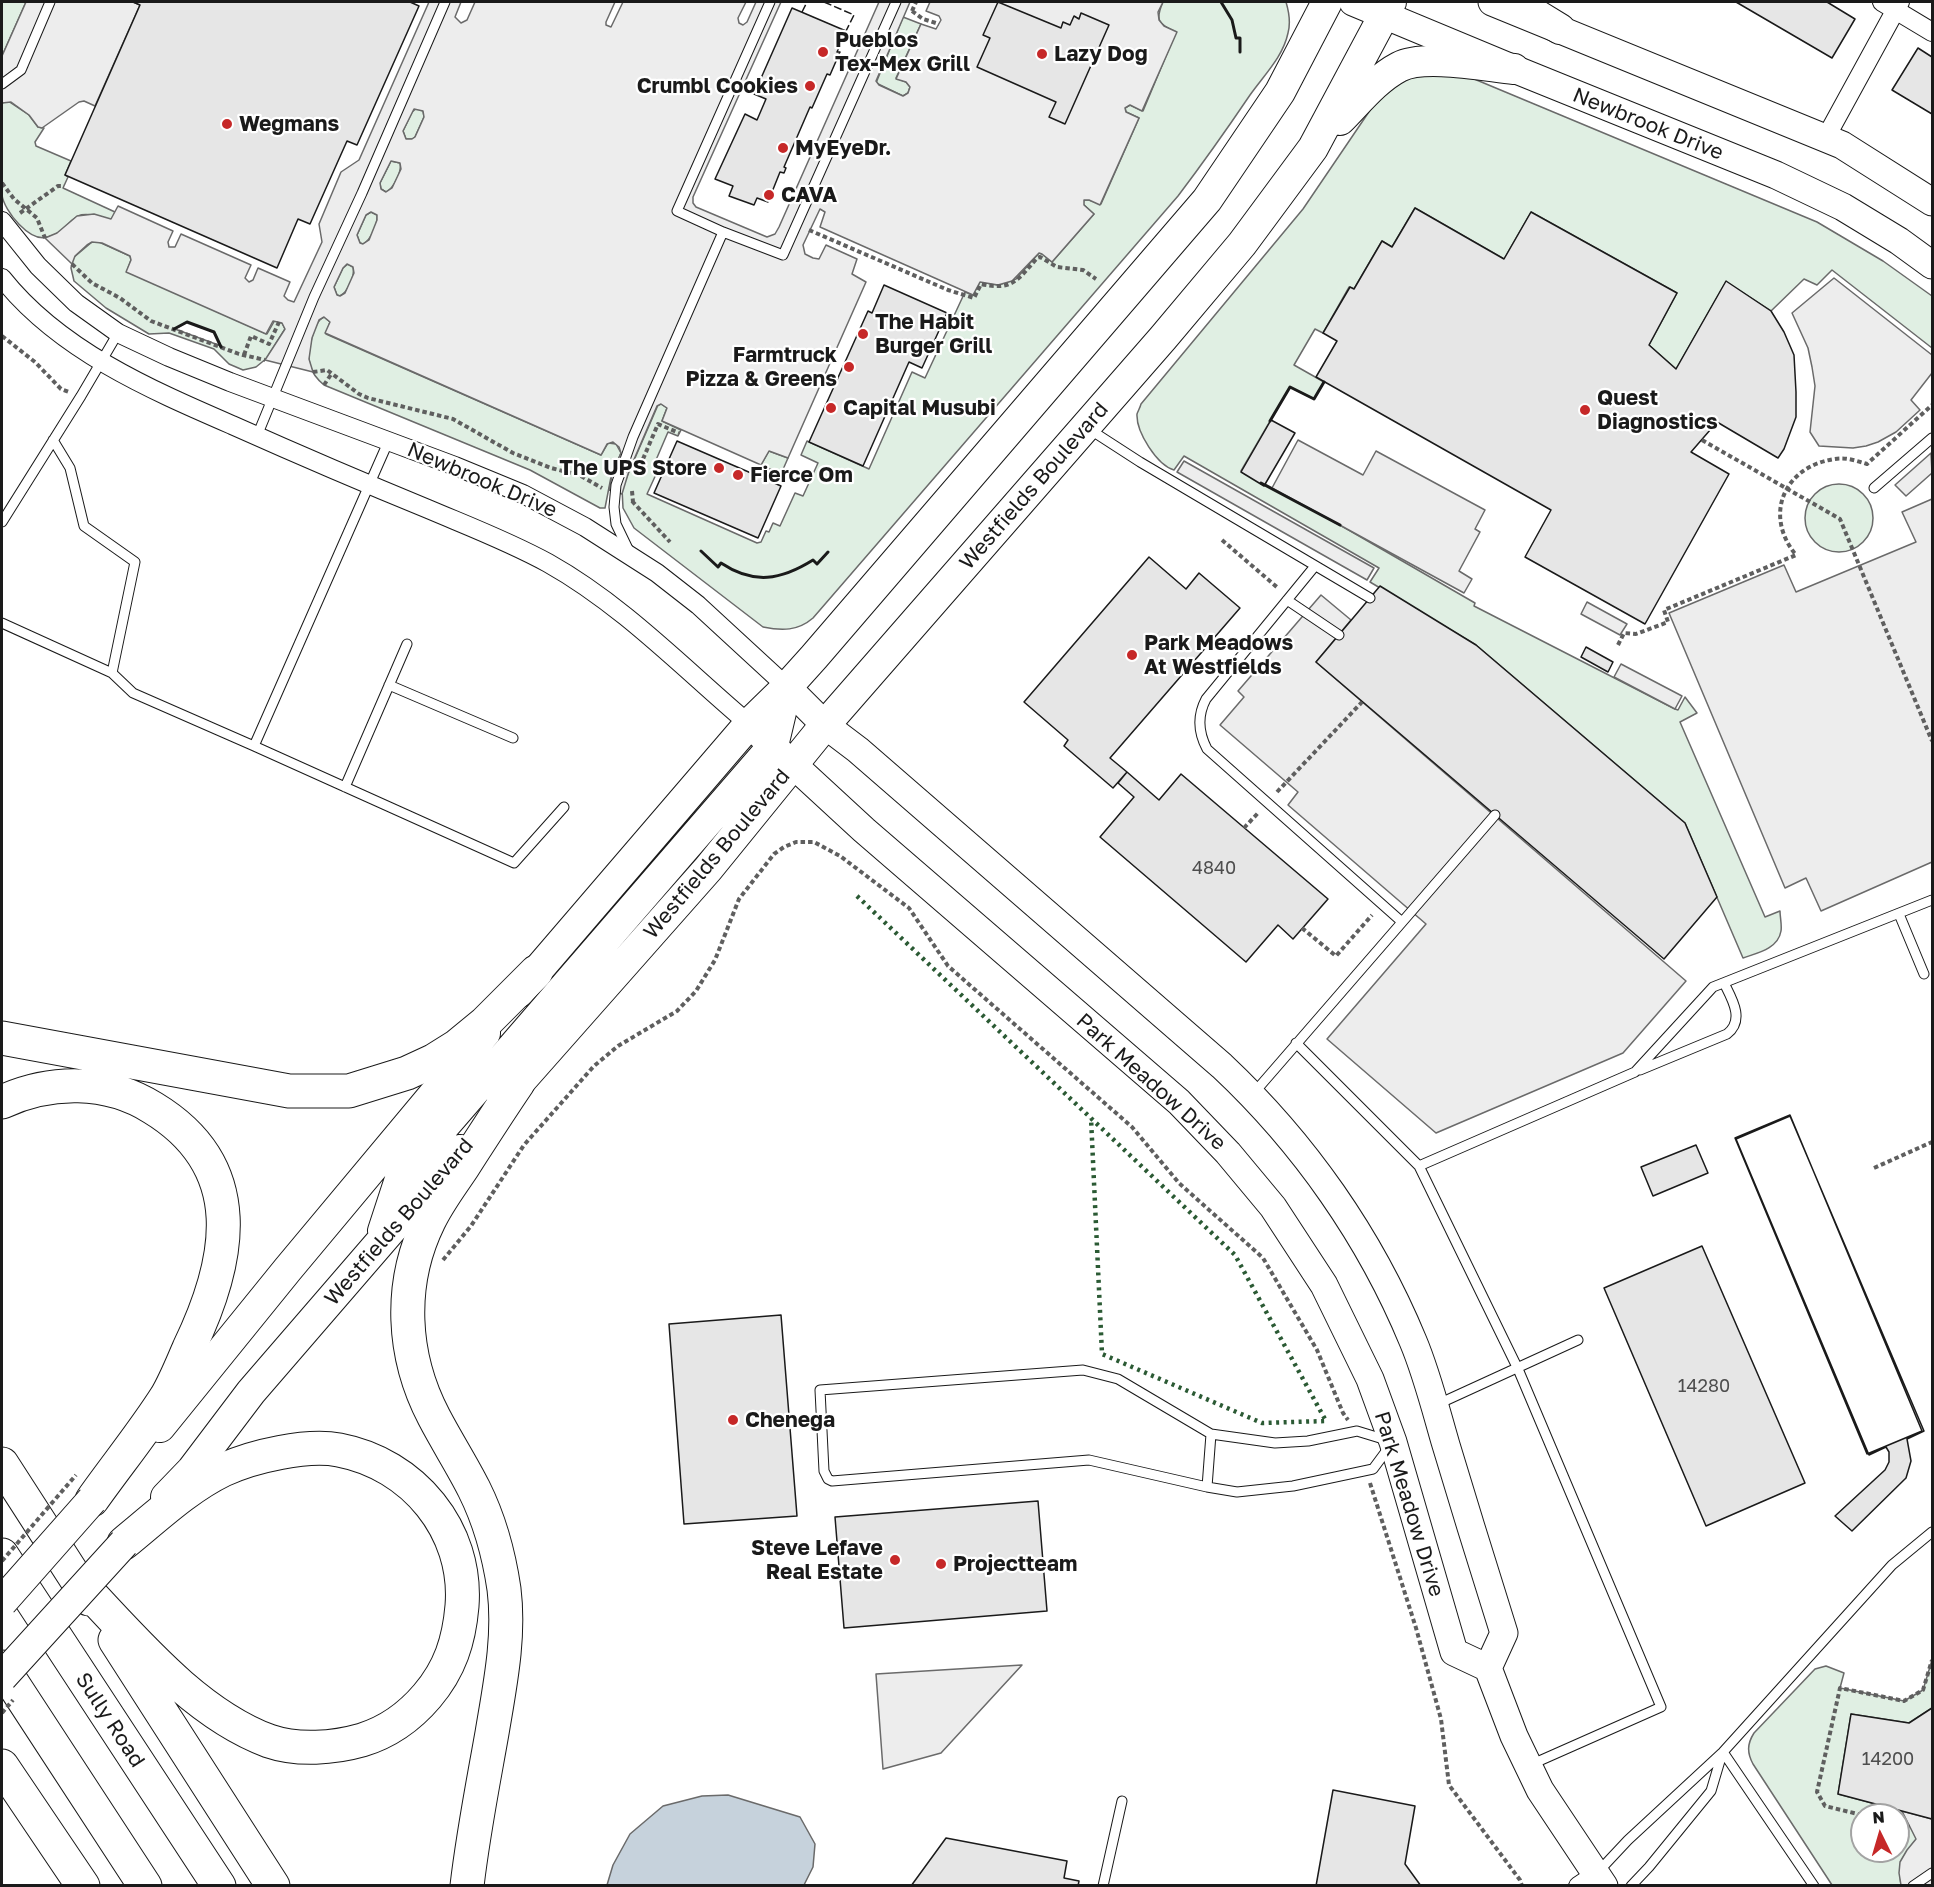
<!DOCTYPE html>
<style>
body{margin:0}
#map{position:relative;width:1934px;height:1887px;overflow:hidden;background:#fff;font-family:"Golos Text",sans-serif}
canvas{display:block}
.frame{position:absolute;inset:0;border:3px solid #1a1a1a;pointer-events:none}
.north{position:absolute;left:1850px;top:1803px;width:60px;height:60px;box-sizing:border-box;background:#fff;border:2px solid #a3a3a3;border-radius:50%;rotate:355deg;font-size:16px;font-weight:700;line-height:24px;text-align:center;color:#1a1a1a}
.north::after{content:'';display:block;margin:auto;width:21px;height:27px;background:#c62828;clip-path:polygon(50% 0,100% 100%,50% 72%,0 100%)}
</style>
<div id="map">
<canvas width="1934" height="1887"></canvas>
<div class="frame"></div>
<div class="north">N</div>
</div>
<script>
const c = document.querySelector('canvas').getContext('2d');
c.lineJoin = 'round';
function paint(path, color) { c.fillStyle = color; c.fill(path, 'evenodd'); }
function trace(path, color, width, dash) { c.strokeStyle = color; c.lineWidth = width; c.lineCap = dash ? 'butt' : 'round'; c.setLineDash(dash || []); c.stroke(path); }
function write(font, color, halo, rows, align = 'center') {
  c.font = font + ' "Golos Text",sans-serif'; c.lineWidth = 4.5; c.setLineDash([]); c.textBaseline = 'middle'; c.strokeStyle = halo; c.fillStyle = color; for (const [text, x, y, turn = 0] of rows) {
    c.save(); c.translate(x, y); c.rotate((+turn || 0) * Math.PI / 180); c.textAlign = isNaN(turn) ? turn : align; if (halo) c.strokeText(text, 0, 0); c.fillText(text, 0, 0); c.restore();
  }
}
const green = new Path2D(`
 M2 2H26L2 56Z
 M1163 2H1286C1289 12 1291 22 1288 33 1283 57 1264 75 1250 95 1227 129 1203 163 1178 196L813 618C798 631 782 631 763 627L634 528 623 508 622 488 658 405 661 404 667 408 662 421 681 430 678 436 668 432 653 467 658 470 647 494 757 543 761 542 766 531 769 532 773 523 780 526 795 493 803 496 818 463 801 455 807 441 869 469 912 372 925 378 965 292 973 295 980 282 998 285 1016 279 1039 253 1042 254 1052 262 1094 214 1083 204 1084 200H1089L1101 204 1139 118 1126 112 1125 108 1130 105 1143 111 1176 32C1158 24 1155 20 1163 2Z
 M903 17 921 24 896 78 906 82 910 87 908 93 903 96 876 83Z
 M1414 72 1467 76 1817 222 1883 261 1932 296V348L1832 270 1817 285 1804 279 1771 311 1726 282 1676 369 1649 345 1677 293 1531 212 1504 259 1415 208 1392 247 1382 241 1354 289 1349 287 1323 333 1315 329 1294 365 1324 382 1314 399 1290 387 1241 471 1340 525 1475 603 1474 606 1675 709 1678 710 1685 697 1697 713 1680 722 1765 917 1780 911C1780 917 1782 925 1781 931 1778 949 1757 953 1743 958L1685 823 1476 645 1370 582 1379 568 1184 456 1174 470C1157 465 1136 432 1137 414 1138 411 1140 408 1141 404L1303 209 1379 97Z
 M8 101 29 115 38 127 44 128 35 142 36 146 71 161 65 175 68 177 63 188 115 212 113 218 109 220C66 203 77 229 48 237 30 243 4 211 2 195 0 186 2 176 2 167 2 146 2 124 2 103Z
 M417 108 423 111 424 117 415 137 412 139H406L403 131 412 112Z
 M391 161 400 163C402 172 394 188 386 192L381 189 380 183Z
 M371 212 377 215C378 224 371 240 363 244L360 243 357 235 366 215Z
 M92 242H99L130 256 131 260 127 271 267 334 275 320 282 323 285 329 267 358 256 367 243 370 229 364 214 349 169 333 149 334 106 308 74 281 71 268 73 258ZM187 322 214 332 221 346 175 329Z
 M348 264 353 267C355 276 348 292 340 296L337 295 334 287 343 268Z
 M324 317 330 322 326 334 601 455 608 443 616 444 621 453 611 477 605 508H600L530 470 324 385C318 380 312 373 310 365 307 354 313 321 324 317Z
 M769 451 788 458 781 474 761 465Z
 M1805 518a34 34 0 1 1 68 0a34 34 0 1 1-68 0Z
 M1932 1660V1708L1909 1723 1851 1714 1838 1794 1902 1811 1917 1839C1904 1853 1898 1867 1901 1885H1832L1753 1764C1747 1753 1747 1744 1754 1733L1815 1669 1826 1666 1844 1673 1840 1688 1904 1701 1923 1690ZM1862 1815H1898V1851H1862Z`);
paint(green, '#e0efe3');
trace(green, '#6a6a6a', 1.5);
const parking = new Path2D(`
 M26 2H133L140 5 95 106 84 101 79 102 42 128 38 127 29 115 11 102 2 103V56Z
 M429 2H461L455 17 461 23 467 20 475 2H615L606 22V25L611 27 623 2H746L738 18 739 23 743 25 747 22 756 2H781L693 197V203L696 207 767 237 775 234 779 227 879 2H910L876 81 879 85 903 96 908 93 910 87 906 82 896 79 921 24 936 29 941 20 939 16 926 11 930 2H1163L1158 12 1159 20 1164 26 1177 32 1142 111 1130 105 1125 108 1126 112 1139 118 1100 205 1089 200H1084V205L1094 214 1052 262 1042 254 1039 253 1012 281 998 285 980 282 973 295 820 227 825 212 820 209 803 245 805 254 813 258 819 259 826 245 857 259 852 274 866 282 788 458 769 451 761 465 662 421 667 408 661 404 657 406 629 471 622 494 609 490 613 471 621 453 619 447 613 442 607 444 601 455 325 333 330 322 324 317 319 320 312 338 309 359 313 372 265 360 285 329 282 323 273 321 266 334 126 272 131 260 130 256 102 243 92 242 87 245 75 256 72 264 45 238 57 233 77 216 94 214 111 219 118 206 173 231 168 242 169 247H175L181 234 251 265 245 278 249 282 253 280 258 268 290 282 284 296 288 300 294 302 322 242 319 224 341 172 359 160ZM414 109 423 111 424 117 415 137 412 139H406L403 131ZM391 161 400 163 401 169 392 188 386 192 381 189 380 183ZM371 212 377 215V220L369 240 363 244 360 243 357 235 366 215ZM347 264 353 267 354 273 345 293 340 296 337 295 334 287 343 268Z
 M1834 278 1932 355V373L1911 400 1920 410 1896 432 1878 442 1866 446 1853 448 1819 446 1810 432 1815 386 1812 367 1808 348 1792 313Z
 M1298 440 1363 475 1376 451 1485 510 1475 529 1480 532 1459 571 1472 579 1464 593 1272 488Z
 M1931 453 1932 473 1906 496 1895 485Z
 M1184 461 1374 568 1367 580 1177 472Z
 M1932 499V862L1821 911 1806 878 1785 888 1669 613 1784 565 1796 592 1916 542 1902 512Z
 M1321 595 1351 620 1316 662 1686 981 1623 1053 1436 1133 1327 1039 1426 924 1288 805 1298 792 1220 725 1244 697 1238 691Z
 M1587 602 1627 624 1620 635 1581 614Z
 M1621 664 1682 696 1675 709 1614 677Z
 M1022 1665 941 1753 883 1769 876 1674Z
 M1902 1811 1932 1819V1885H1901L1899 1873 1900 1862 1907 1850 1916 1839Z`);
paint(parking, '#ededed');
trace(parking, '#6a6a6a', 1.5);
const water = new Path2D(`
 M728 1795 800 1817 815 1844 813 1867 804 1885H607L613 1865 630 1834 663 1806 702 1796Z`);
paint(water, '#c6d2dc');
trace(water, '#6a6a6a', 1.5);
const building = new Path2D(`
 M133 2H410L419 6 357 145 347 141 310 224 298 219 277 268 65 175 140 5Z
 M998 2 1061 28 1063 22 1070 25 1074 16 1079 19 1081 13 1109 25 1065 124 1049 117 1056 102 977 67 990 38 983 35Z
 M1736 2H1827L1855 19 1832 58Z
 M792 8 846 31 837 52H840L830 75 827 74 812 108 810 107 784 167 786 168 784 173 780 172 768 202 757 198 754 205 729 196 733 186 715 179 745 114 757 120 766 99 754 94Z
 M1918 48 1932 57V114L1892 90Z
 M1415 208 1504 259 1531 212 1677 293 1649 345 1676 369 1726 281 1771 311 1784 332 1794 355 1796 392V417L1784 449 1778 458 1717 422 1691 452 1729 474 1645 624 1525 557 1551 510 1316 377 1337 341 1323 333 1350 287 1354 289 1382 241 1392 247Z
 M884 285 947 313 922 368 909 362 863 466 809 442 868 311 872 313Z
 M1271 420 1295 433 1264 486 1241 472Z
 M677 441 781 486 758 538 654 493Z
 M1149 557 1186 589 1199 573 1240 608 1110 758 1127 772 1113 788 1064 746 1068 740 1024 702Z
 M1380 586 1476 645 1685 823 1717 897 1664 959 1316 662Z
 M1586 647 1613 662 1608 672 1581 657Z
 M1127 772 1159 800 1181 774 1328 899 1293 939 1278 925 1246 962 1100 837 1134 797 1118 783Z
 M1790 1115 1922 1431 1867 1454 1735 1138Z
 M1790 1116 1924 1431 1907 1439 1911 1461 1906 1478 1852 1531 1835 1516 1885 1470 1889 1462V1452L1886 1447 1869 1455 1736 1139Z
 M1696 1145 1708 1173 1653 1196 1641 1167Z
 M1702 1246 1805 1483 1706 1526 1604 1288Z
 M781 1315 797 1516 684 1524 669 1324Z
 M1038 1501 1047 1611 844 1628 835 1517Z
 M1932 1708V1819L1838 1794 1851 1714 1909 1723Z
 M1333 1790 1415 1806 1405 1864 1421 1886H1316Z
 M946 1838 1067 1861 1064 1878 1079 1881 1078 1886H911Z`);
paint(building, '#e6e6e6');
trace(building, '#1a1a1a', 1.5);
const lane = new Path2D(`
 M770 2 677 211 723 232 783 255 896 2
 M2 84 21 70 50 2
 M1089 429 1140 462 1370 598
 M257 436 314 297 362 193 445 2
 M53 440 70 468 84 526 135 562 112 673 133 693 254 746
 M389 440 254 746 514 863 564 807
 M1874 488 1932 438
 M2 522 81 396 118 333
 M629 551 616 524 614 507 616 485 633 437 723 232
 M1315 566 1206 699C1197 716 1198 732 1207 749L1402 922
 M1287 600 1339 635
 M2 623 112 673
 M389 685 513 738
 M345 787 407 644
 M1899 914 1924 974
 M1296 1043 1419 1166 1635 1072 1713 987 1932 900
 M1640 1070 1727 1034C1745 1020 1732 999 1724 983
 M1253 1094 1495 815
 M1419 1166 1518 1369 1661 1707 1530 1765
 M1083 1370 1118 1379 1211 1434 1275 1443 1308 1441 1357 1431 1393 1442 1373 1469 1293 1486 1237 1492 1207 1487 1089 1460 832 1481 828 1479 824 1471 820 1390Z
 M1436 1405 1578 1340
 M1207 1487 1211 1434
 M1723 1752 1814 1886
 M1598 1872 1628 1840 1723 1752 1892 1565 1932 1532
 M1103 1886 1122 1801
 M1631 1886 1649 1867 1711 1791 1722 1754
 M1913 1886 1932 1873`);
const street = new Path2D(`
 M1882 2 1932 32
 M1825 139 1900 2
 M2 221 38 266 76 303 118 333 169 357 230 382 455 466 523 494 585 527 657 573 698 605 787 687
 M2 278C59 350 149 389 232 425 297 454 362 482 428 509 468 526 510 542 548 563 623 605 684 669 749 724
 M1578 1886 1596 1874`);
const secondary = new Path2D(`
 M1353 2 1514 69 1776 175 1843 207 1899 241 1932 265
 M1492 2 1842 145 1932 202
 M787 687 825 725 858 750 1222 1066C1304 1143 1370 1237 1413 1341 1427 1374 1436 1411 1446 1445 1465 1508 1484 1570 1504 1633L1488 1668
 M749 724 864 830 1179 1102 1228 1153 1273 1207 1324 1285 1370 1379 1393 1442 1454 1652 1488 1668 1514 1736 1540 1790 1604 1886`);
const primary = new Path2D(`
 M1516 2 1560 29
 M1340 120C1358 102 1376 79 1399 67 1424 54 1484 66 1514 69
 M519 992 749 724 787 687 814 657 1207 200 1280 92 1327 2
 M502 1102 708 869 825 725 1163 338 1242 244 1313 148 1391 2
 M383 1231 401 1176 773 746 787 687
 M160 1427 288 1269 485 1033
 M166 1497 192 1470 251 1392 460 1150`);
const highway = new Path2D(`
 M2 1038 289 1091H349L407 1073 433 1061 457 1046 485 1023 536 972
 M2 1102C50 1080 107 1079 153 1108 250 1167 231 1261 189 1348 182 1364 175 1382 166 1397 143 1433 116 1466 92 1500
 M2 1464 89 1599
 M2 1555 219 1886
 M77 1580C132 1637 193 1713 269 1741 298 1751 334 1748 362 1740 388 1732 410 1716 427 1696 450 1669 459 1641 462 1606 468 1530 413 1464 339 1450 307 1444 253 1456 223 1470 186 1488 155 1518 124 1543
 M115 1640 273 1886
 M2 1667 145 1886
 M2 1766 83 1886
 M467 1886C473 1834 483 1784 492 1733 500 1685 510 1637 504 1589 499 1555 489 1519 474 1489 462 1465 447 1442 434 1417 402 1356 398 1284 429 1221 438 1202 451 1185 463 1167 481 1139 499 1111 518 1083`);
trace(lane, '#1a1a1a', 11);
trace(street, '#1a1a1a', 20);
trace(secondary, '#1a1a1a', 29);
trace(primary, '#1a1a1a', 32);
trace(highway, '#1a1a1a', 35);
trace(new Path2D(`
 M912 11 923 19 939 24
 M912 11 916 2
 M2 183 14 199 37 218 45 238
 M20 213 58 186H64
 M809 230 948 290 974 298 981 284C1012 291 1018 280 1037 258L1040 257 1057 267 1083 270 1096 279
 M72 264 92 283 120 298 151 321 239 354 265 360
 M2 336 35 362 61 389 69 392
 M244 355 251 336 269 344 279 322
 M313 372 327 370 359 394 368 398 453 419 513 453 551 468 579 475 602 488
 M324 385 332 373
 M1702 440 1840 519 1932 741
 M643 459 658 424 679 433
 M632 491 633 502
 M632 501 670 542
 M1222 540 1278 588
 M1618 645 1624 633 1636 634 1668 622 1664 610 1796 555C1763 515 1784 466 1835 459 1846 457 1857 461 1867 464L1932 405
 M1277 792 1362 702
 M1244 828 1258 813
 M1302 928 1336 956 1372 915
 M1874 1168 1932 1142
 M443 1260 471 1226 524 1145 594 1066 618 1046 677 1011 696 991 715 960 739 899 774 854 784 847 796 842H814L840 856 909 908 948 966 1132 1127 1179 1183 1263 1258 1317 1350 1343 1413 1348 1420
 M1370 1483 1416 1628 1441 1719 1449 1785 1520 1880 1522 1886
 M1862 1815 1825 1806 1817 1792 1840 1688 1904 1701 1923 1690 1932 1660
 M1898 1824 1910 1827`), '#5f5f5f', 4, [4.5, 3]);
trace(lane, '#fff', 9);
trace(street, '#fff', 18);
trace(secondary, '#fff', 27);
trace(primary, '#fff', 30);
trace(highway, '#fff', 33);
const primaryBridge = new Path2D(`
 M2 1602 92 1500
 M2 1677 124 1543`);
trace(primaryBridge, '#1a1a1a', 32, []);
trace(new Path2D(`
 M2 1561 76 1475
 M2 1713 13 1700`), '#5f5f5f', 4, [4.5, 3]);
trace(primaryBridge, '#fff', 30);
trace(new Path2D(`
 M857 896 1235 1255 1326 1421 1262 1423 1102 1354 1091 1118`), '#2b5a34', 4.5, [3, 4.5]);
trace(new Path2D(`
 M824 2 854 15 846 31
 M802 12 807 2`), '#1a1a1a', 1.5, [8, 3]);
trace(new Path2D(`
 M1221 2 1232 20 1236 38H1240V52
 M174 329 187 322 214 332 221 347
 M1270 421 1290 387 1314 399 1324 382
 M1261 483 1340 525
 M701 551 718 567 721 563C754 585 781 580 813 560L817 564 828 552`), '#1a1a1a', 3);
for (const [x, y, r, color] of [
 [823,52,6,"#c62828"],
 [1042,54,6,"#c62828"],
 [810,86,6,"#c62828"],
 [227,124,6,"#c62828"],
 [783,148,6,"#c62828"],
 [769,195,6,"#c62828"],
 [863,334,6,"#c62828"],
 [849,367,6,"#c62828"],
 [831,408,6,"#c62828"],
 [1585,410,6,"#c62828"],
 [719,468,6,"#c62828"],
 [738,475,6,"#c62828"],
 [1132,655,6,"#c62828"],
 [733,1420,6,"#c62828"],
 [895,1560,6,"#c62828"],
 [941,1564,6,"#c62828"]
]) { const dot = new Path2D(); dot.arc(x, y, r, 0, 2 * Math.PI); c.fillStyle = color; c.fill(dot); trace(dot, '#fff', 2); }
write('18px', '#4d4d4d', null, [
 ["4840",1214,868],
 ["14280",1704,1386],
 ["14200",1888,1759]
]);
write('bold 21px', '#1a1a1a', '#fff', [
 ["Pueblos",835,40],
 ["Tex-Mex Grill",835,64],
 ["Lazy Dog",1054,54],
 ["Crumbl Cookies",798,86,"right"],
 ["Wegmans",239,124],
 ["MyEyeDr.",795,148],
 ["CAVA",781,195],
 ["The Habit",875,322],
 ["Burger Grill",875,346],
 ["Farmtruck",837,355,"right"],
 ["Pizza & Greens",837,379,"right"],
 ["Quest",1597,398],
 ["Diagnostics",1597,422],
 ["Capital Musubi",843,408],
 ["The UPS Store",707,468,"right"],
 ["Fierce Om",750,475],
 ["Park Meadows",1144,643],
 ["At Westfields",1144,667],
 ["Chenega",745,1420],
 ["Steve Lefave",883,1548,"right"],
 ["Real Estate",883,1572,"right"],
 ["Projectteam",953,1564]
], 'left');
write('21px', '#1a1a1a', '#fff', [
 ["Newbrook Drive",1648,124,22],
 ["Newbrook Drive",482,480,23],
 ["Westfields Boulevard",1034,486,-49],
 ["Westfields Boulevard",717,854,-50],
 ["Park Meadow Drive",1151,1082,42],
 ["Westfields Boulevard",399,1222,-49],
 ["Park Meadow Drive",1409,1504,73],
 ["Sully Road",110,1720,57]
]);
</script>
